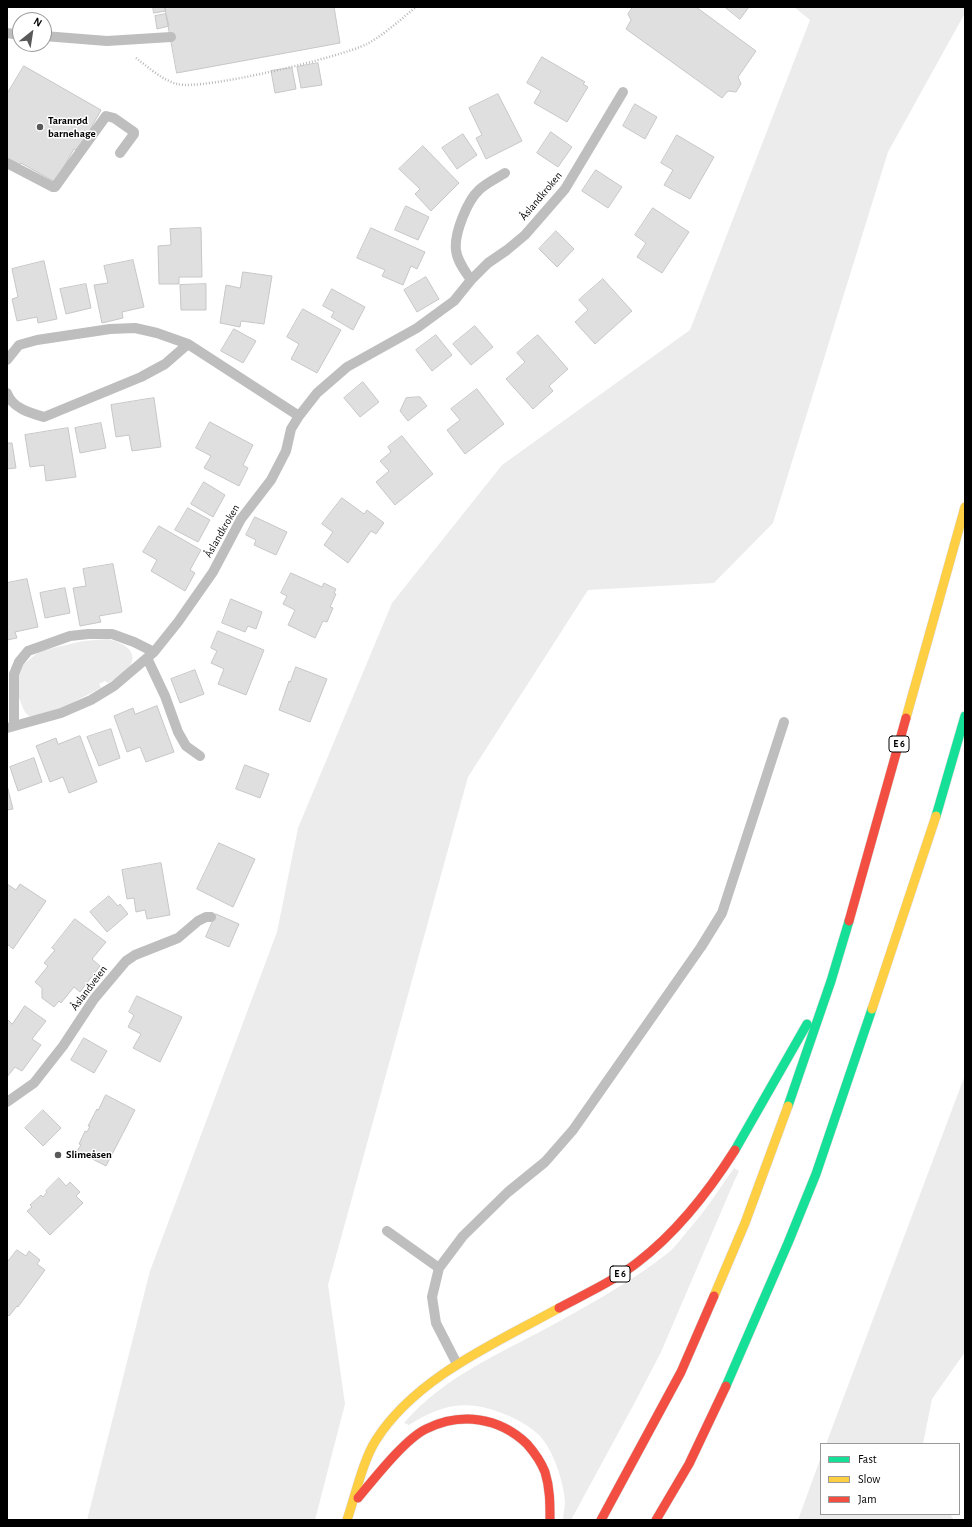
<!DOCTYPE html>
<meta charset="utf-8">
<style>
body{margin:0}
#map{position:relative;width:972px;height:1527px;overflow:hidden;background:#fff;font-family:"Alegreya Sans",sans-serif}
canvas{display:block}
.frame{position:absolute;inset:0;border:8px solid #000;pointer-events:none}
.legend{position:absolute;left:820px;top:1443px;width:140px;height:72px;box-sizing:border-box;background:#fff;border:1px solid #999;margin:0;padding:5px 7px;list-style:none;font-size:12px;color:#000}
.legend li{display:flex;align-items:center;gap:8px;height:20px}
.legend b{width:20px;border:1px solid #999}
.north{position:absolute;left:12px;top:12px;width:40px;height:40px;box-sizing:border-box;background:#fff;border:1px solid #999;border-radius:50%;rotate:30deg;font-size:11px;font-weight:700;line-height:16px;text-align:center;color:#000}
.north::after{content:'';display:block;margin:auto;width:14px;height:18px;background:#595959;clip-path:polygon(50% 0,100% 100%,50% 72%,0 100%)}
</style>
<div id="map">
<canvas width="972" height="1527"></canvas>
<div class="frame"></div>
<ul class="legend">
<li><b style="height:5px;background:#16e098"></b>Fast</li>
<li><b style="height:5px;background:#ffcf43"></b>Slow</li>
<li><b style="height:5px;background:#f24e42"></b>Jam</li>
</ul>
<div class="north">N</div>
</div>
<script>
const c = document.querySelector('canvas').getContext('2d');
c.lineJoin = 'round';
function paint(path, color) { c.fillStyle = color; c.fill(path, 'evenodd'); }
function trace(path, color, width, dash) { c.strokeStyle = color; c.lineWidth = width; c.lineCap = dash ? 'butt' : 'round'; c.setLineDash(dash || []); c.stroke(path); }
function write(font, color, halo, rows, align = 'center') {
  c.font = font + ' "Alegreya Sans",sans-serif'; c.lineWidth = 3; c.setLineDash([]); c.textBaseline = 'middle'; c.strokeStyle = halo; c.fillStyle = color; for (const [text, x, y, turn = 0] of rows) {
    c.save(); c.translate(x, y); c.rotate((+turn || 0) * Math.PI / 180); c.textAlign = isNaN(turn) ? turn : align; if (halo) c.strokeText(text, 0, 0); c.fillText(text, 0, 0); c.restore();
  }
}
paint(new Path2D(`
 M794 7H965V13L888 152 773 523 714 583 588 590 468 777 328 1285 345 1404 315 1520H87L150 1271 277 932 298 828 392 603 502 465 690 330 810 20Z
 M108 639C121 642 141 651 129 668 124 675 114 679 108 683L105 681 99 684 101 688 62 708 35 717 29 716 25 712 22 706 17 692 18 675 24 664 40 651 83 641Z
 M965 1075V1352L932 1399 923 1444H826Z
 M734 1168 739 1171 733 1184 661 1352 634 1404 571 1520H563C563 1514 565 1508 565 1502 564 1484 555 1456 544 1441 534 1426 507 1414 490 1409 479 1406 466 1404 454 1406 437 1409 423 1416 409 1425L404 1423C445 1375 504 1352 558 1322 596 1301 635 1279 669 1252 675 1247 680 1240 685 1234 703 1214 718 1191 734 1168Z
 M821 1457V1514H950L954 1520H798Z`), '#ececec');
const building = new Path2D(`
 M153 7H165L166 11 154 13Z
 M165 7H334L340 43 177 73Z
 M633 7H696L756 51 738 77 741 84 736 92 728 91 722 98 626 29 631 20 628 14Z
 M725 7H749L740 19Z
 M166 14 169 26 157 29 155 16Z
 M542 57 585 82 583 84 588 87 567 122 534 103 541 91 527 83Z
 M318 63 322 85 301 88 297 67Z
 M24 66 101 110 78 151 74 149 55 182 21 163 19 166 7 160V94Z
 M292 68 296 89 275 93 271 71Z
 M498 94 522 141 486 159 476 138 482 135 469 108Z
 M635 104 657 117 645 139 623 126Z
 M551 132 572 147 558 167 537 153Z
 M463 134 477 155 457 169 442 148Z
 M677 135 714 157 690 199 664 185 673 170 661 163Z
 M423 146 459 183 431 211 415 194 420 189 399 169Z
 M596 170 622 187 608 208 582 191Z
 M406 206 429 217 418 240 395 230Z
 M653 208 689 232 662 273 637 257 646 243 635 235Z
 M201 228 202 277H179V284H159L158 246 171 245 170 229Z
 M371 228 425 252 417 269 411 266 403 285 382 276 385 270 357 258Z
 M556 231 574 249 557 267 539 249Z
 M133 260 144 307 122 312 123 318 102 323 94 285 108 283 104 266Z
 M44 261 57 319 38 323 37 317 17 321 12 299 18 297 12 269Z
 M243 272 272 276 264 324 241 321 240 327 220 323 226 285 240 288Z
 M426 277 439 299 417 312 404 290Z
 M603 279 632 311 595 344 575 322 588 310 579 300Z
 M86 284 91 308 66 314 60 289Z
 M206 284V310H181L180 285Z
 M332 289 365 307 353 330 331 317 334 312 323 306Z
 M303 309 341 330 317 373 291 359 299 344 287 337Z
 M475 326 493 347 471 365 453 344Z
 M234 329 256 341 243 363 221 351Z
 M436 335 452 355 432 371 416 350Z
 M538 335 568 369 549 386 553 391 533 409 506 379 525 362 517 353Z
 M363 382 379 402 360 417 344 398Z
 M477 389 504 424 465 454 447 430 460 420 451 409Z
 M420 397 427 406 408 421 400 411 406 398Z
 M154 398 161 447 132 451 129 435 116 437 111 405Z
 M210 422 253 445 243 465 248 468 239 486 204 468 211 456 196 448Z
 M101 423 106 448 80 453 75 428Z
 M68 428 76 477 46 481 44 465 30 467 25 435Z
 M402 436 433 474 395 505 376 482 389 471 380 461 391 452 388 447Z
 M7 443H12L16 468 7 469Z
 M204 482 225 495 213 517 191 504Z
 M342 498 364 514 367 510 384 523 376 534 371 531 348 563 324 545 333 532 322 524Z
 M188 508 210 520 198 542 175 530Z
 M255 517 287 532 276 555 254 545 256 540 246 535Z
 M159 526 201 550 190 570 195 573 185 591 151 571 157 560 143 552Z
 M113 564 122 612 99 616 101 622 80 626 73 588 86 586 83 569Z
 M291 573 322 587 324 583 336 589 334 593 336 594 330 607 333 608 327 622 323 621 315 638 288 625 295 610 283 604 287 596 281 593Z
 M27 579 38 627 15 632 17 638 7 640V583Z
 M65 588 70 613 45 618 40 593Z
 M231 599 262 612 256 629 248 626 245 632 222 623Z
 M218 631 264 650 246 695 218 684 224 669 211 663 217 651 211 648Z
 M296 667 327 679 310 722 279 710 289 681 290 682Z
 M195 670 204 694 180 703 171 679Z
 M157 706 174 752 146 762 140 747 127 752 114 716 133 708 135 714Z
 M111 729 120 758 99 766 87 737Z
 M80 736 97 782 69 793 63 777 50 782 36 746 56 738 58 744Z
 M34 758 42 782 18 791 10 767Z
 M245 765 269 774 260 798 236 789Z
 M7 785 13 809 7 810Z
 M219 843 255 859 233 907 197 889Z
 M161 863 170 915 147 919 145 910 136 912 134 898 127 899 122 870Z
 M7 884 16 890 20 884 46 901 13 949 7 944Z
 M109 896 118 906 120 904 128 914 107 932 90 912Z
 M216 914 239 924 229 947 206 937Z
 M75 919 106 942 92 959 100 966 80 992 74 987 61 1003 59 1001 54 1007 42 998V988L35 982 48 966 44 963 55 950 52 948Z
 M137 996 182 1017 160 1062 133 1048 141 1034 128 1027 134 1015 129 1012Z
 M25 1006 46 1021 32 1039 41 1045 22 1071 15 1067 7 1077V1022L8 1020 12 1024Z
 M84 1038 107 1051 94 1073 71 1060Z
 M106 1095 135 1110 106 1166 77 1151 81 1145 79 1144 85 1131 87 1132 90 1126H88L97 1109 98 1110Z
 M43 1110 61 1128 43 1146 25 1128Z
 M59 1178 66 1186 70 1182 80 1192 76 1196 83 1203 50 1235 27 1211 32 1207 30 1205 41 1195 43 1197 47 1192 46 1191Z
 M17 1250 26 1256 29 1251 40 1260 37 1264 45 1270 18 1307 17 1306 9 1316 7 1314V1263Z`);
paint(building, '#dfdfdf');
trace(building, '#c7c7c7', 1);
const fast = new Path2D(`
 M936 816 965 716
 M788 1106 831 981 849 921
 M735 1150 807 1024
 M726 1386 788 1243 816 1174 872 1009`);
const slow = new Path2D(`
 M906 718 965 507
 M872 1009 936 816
 M714 1296 745 1223 788 1106
 M347 1520C355 1497 363 1460 376 1440 416 1377 496 1343 559 1308`);
const jam = new Path2D(`
 M849 921 906 718
 M559 1308C585 1294 614 1281 638 1262 677 1232 709 1191 735 1150
 M358 1498C374 1479 405 1439 426 1429 461 1412 499 1417 527 1444 534 1452 541 1462 545 1472 550 1488 550 1503 550 1520
 M601 1520 681 1372 714 1296
 M656 1520 689 1464 726 1386`);
trace(fast, '#dbdbdb', 10);
trace(slow, '#dbdbdb', 10);
trace(jam, '#dbdbdb', 10);
trace(new Path2D(`
 M136 58C148 67 162 80 177 84 202 91 341 57 367 44 385 34 400 20 416 7`), '#b9b9b9', 2.5, [1, 2]);
trace(new Path2D(`
 M7 33 20 35
 M44 36 107 41 171 37
 M7 163 53 187H55L106 116 114 118 134 132V134L120 153
 M471 280C465 271 457 261 456 250 454 234 467 201 479 190 486 183 497 178 505 173
 M7 360 19 345 37 340 110 329 135 328 157 333 188 344 299 416
 M7 393C12 408 30 413 44 417L141 377 165 364 188 344
 M147 658 165 696 178 732 186 746 200 756
 M14 726V674L19 662 28 651 70 636 88 634H112L134 642 154 652
 M7 728 61 713 91 700 114 686 154 652 178 622 213 572 241 519 271 480 286 451 291 429 299 416 317 393 347 367 417 328 443 309 454 301 471 280 488 263 507 250 525 235 565 189 623 92
 M7 1102 34 1083 63 1046 94 999 126 961 135 955 178 938 198 921 206 917H211
 M387 1231 439 1268
 M457 1364 436 1323 432 1297 439 1268 463 1236 508 1192 545 1162 573 1130 701 947 722 913 784 722`), '#bebebe', 10);
trace(fast, '#16e098', 9);
trace(slow, '#ffcf43', 9);
trace(jam, '#f24e42', 9);
for (const [x, y, r, color] of [
 [40,127,4,"#595959"],
 [58,1155,4,"#595959"]
]) { const dot = new Path2D(); dot.arc(x, y, r, 0, 2 * Math.PI); c.fillStyle = color; c.fill(dot); trace(dot, '#fff', 1.5); }
for (const [x, y, w] of [
 [899,744,20],
 [620,1274,20]
]) { const box = new Path2D(); box.roundRect(x - w / 2, y - 8, w, 16, 3); c.fillStyle = '#fff'; c.fill(box); trace(box, '#000', 1); }
write('bold 10px', '#000', null, [
 ["E 6",899,744],
 ["E 6",620,1274]
]);
write('bold 11px', '#000', '#fff', [
 ["Taranrød",48,121],
 ["barnehage",48,134],
 ["Slimeåsen",66,1155]
], 'left');
write('11px', '#000', '#fff', [
 ["Åslandkroken",541,196,-50],
 ["Åslandkroken",222,531,-60],
 ["Åslandveien",89,988,-53]
]);
</script>
